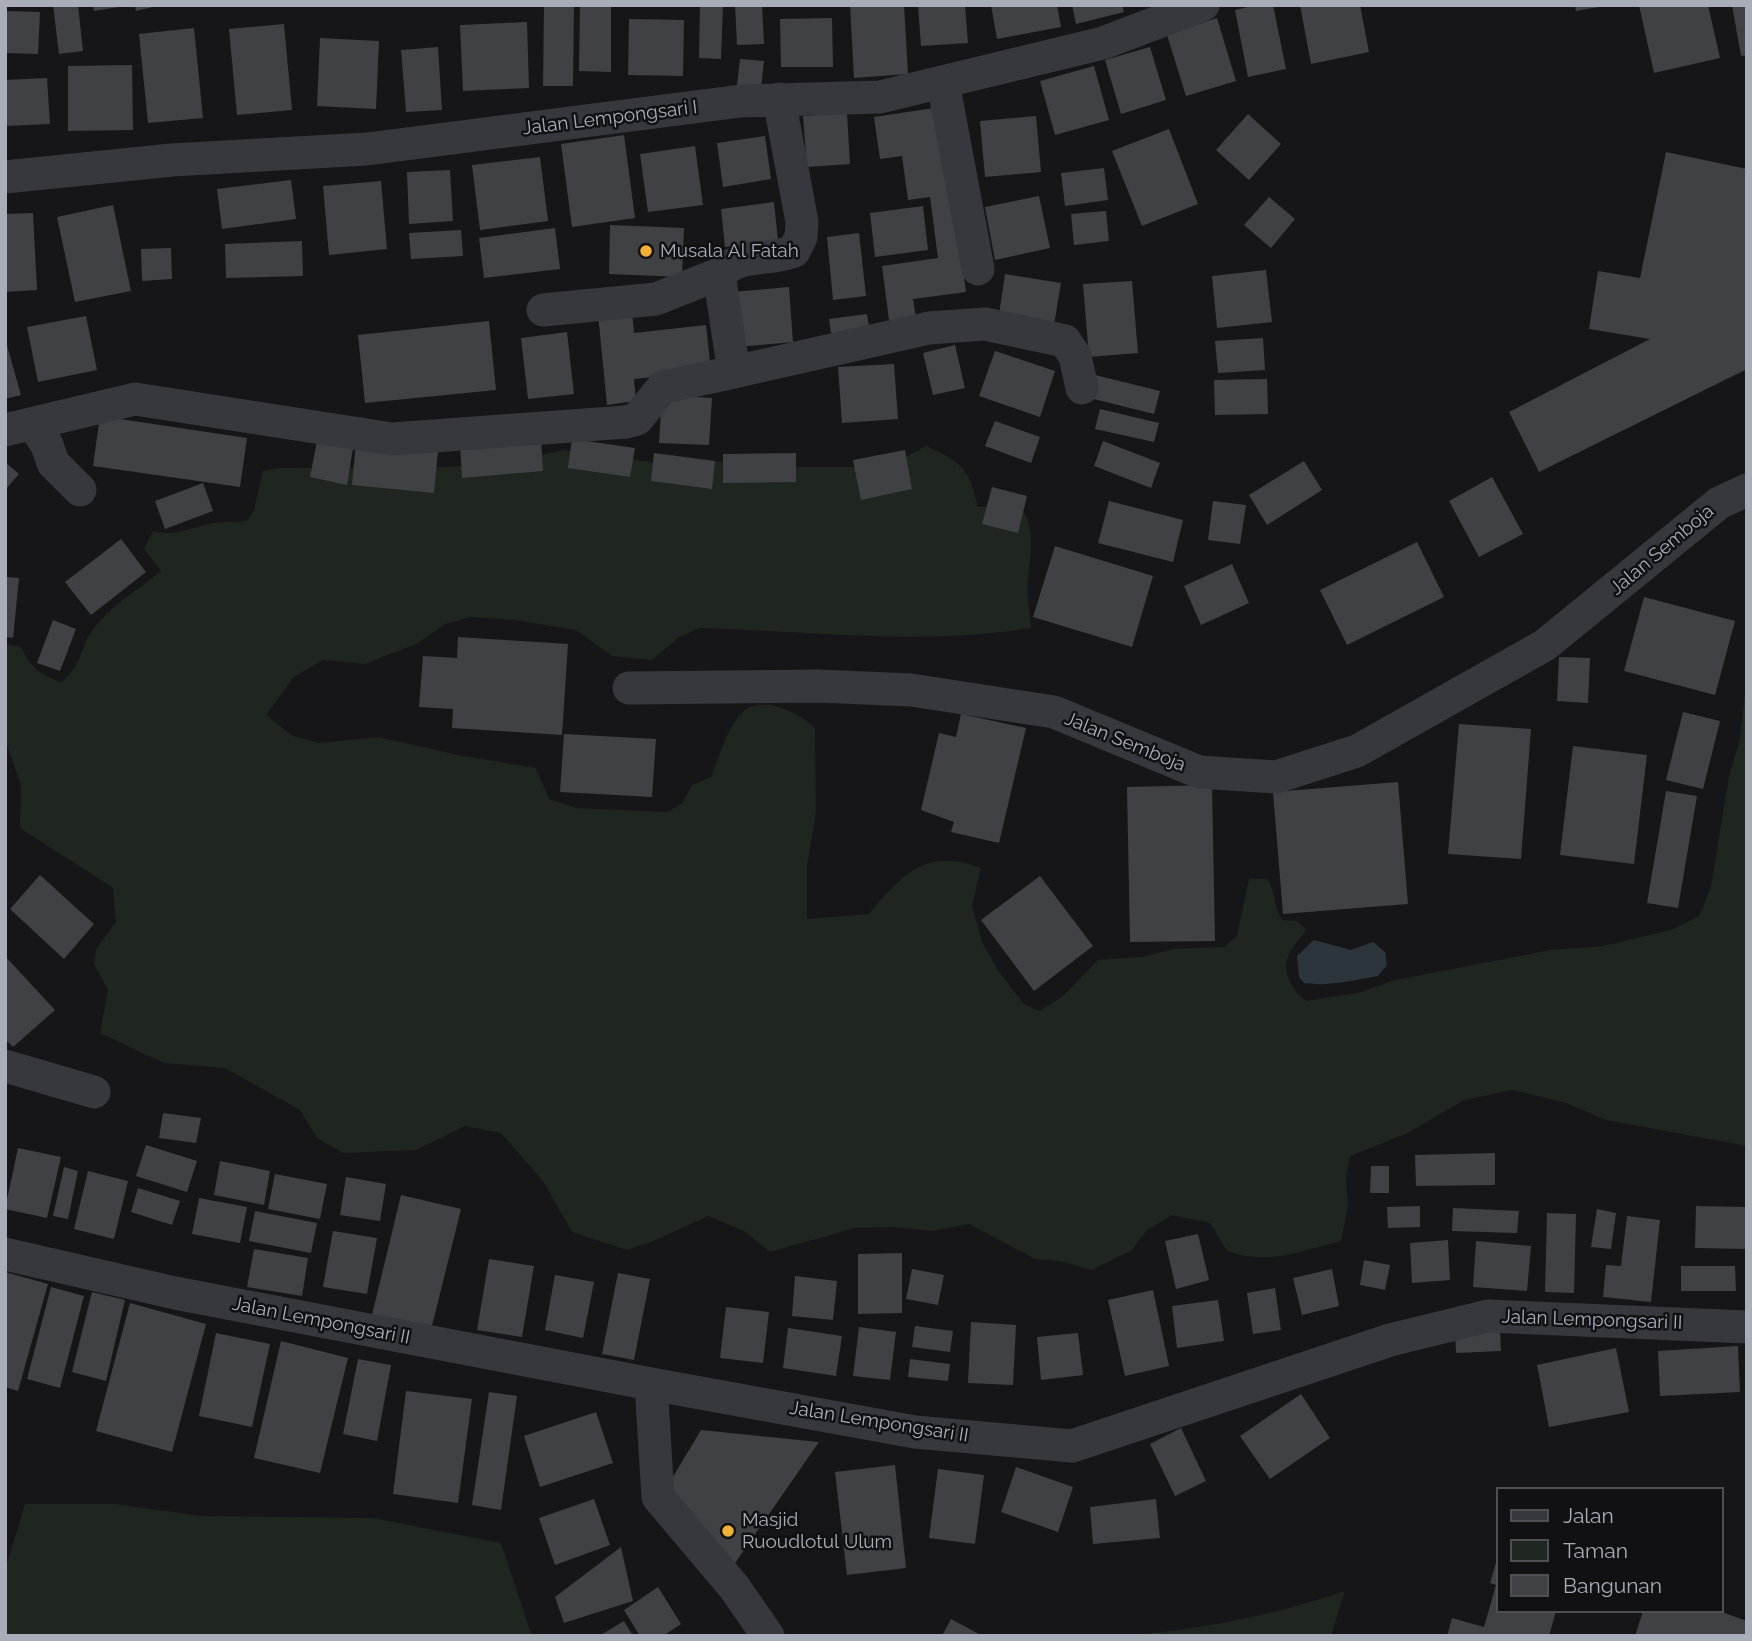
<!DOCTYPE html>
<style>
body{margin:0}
#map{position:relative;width:1752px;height:1641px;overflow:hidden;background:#161618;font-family:Raleway,sans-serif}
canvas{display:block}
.frame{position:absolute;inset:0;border:7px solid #a8adb8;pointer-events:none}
.legend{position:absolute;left:1496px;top:1487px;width:228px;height:126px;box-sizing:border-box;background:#111113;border:2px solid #4d4f55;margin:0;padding:9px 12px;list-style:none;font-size:21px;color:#a8adb8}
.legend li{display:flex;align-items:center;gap:14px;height:35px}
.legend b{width:35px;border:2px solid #4d4f55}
</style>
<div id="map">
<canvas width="1752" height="1641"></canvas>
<div class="frame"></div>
<ul class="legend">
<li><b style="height:9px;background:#37383d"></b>Jalan</li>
<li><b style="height:19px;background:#1e261f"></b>Taman</li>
<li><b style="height:19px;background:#404145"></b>Bangunan</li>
</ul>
</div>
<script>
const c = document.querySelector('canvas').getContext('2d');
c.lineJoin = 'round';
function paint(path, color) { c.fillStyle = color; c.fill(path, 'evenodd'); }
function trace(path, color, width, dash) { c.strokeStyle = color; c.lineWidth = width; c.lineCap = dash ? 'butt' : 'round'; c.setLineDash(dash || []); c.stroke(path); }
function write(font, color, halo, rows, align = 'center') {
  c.font = font + ' Raleway,sans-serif'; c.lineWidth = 5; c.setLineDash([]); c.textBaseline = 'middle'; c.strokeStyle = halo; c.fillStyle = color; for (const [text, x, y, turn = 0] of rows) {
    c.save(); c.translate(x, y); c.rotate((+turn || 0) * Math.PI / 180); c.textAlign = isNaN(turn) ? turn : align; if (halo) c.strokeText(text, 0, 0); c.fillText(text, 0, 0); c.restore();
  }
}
paint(new Path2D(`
 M926 446C963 463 968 467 978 507L1003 505 1024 512C1039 540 1025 570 1028 600 1029 610 1031 619 1031 628 922 646 810 631 700 628L679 637 652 660 612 656 576 630 514 620 470 617 445 624 418 643 365 664 323 660 294 677 266 715 293 736 319 743 379 737 458 755 536 768 549 799 576 808 667 812 682 804 692 785 711 777C719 758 725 734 738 717 758 691 797 711 815 728L816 812 807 866V919L869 914C902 874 927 847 981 868L972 905 982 942 999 972 1024 1004 1039 1011 1063 996 1098 960 1141 957 1173 949 1224 947 1237 936 1249 879H1267C1277 892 1273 907 1282 920L1297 921 1306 929C1302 938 1294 944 1290 952 1280 971 1292 990 1306 1001L1362 992 1395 980 1551 950 1603 946 1671 930 1699 916 1711 887 1729 776 1740 739 1747 674V1146L1606 1120 1566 1103 1512 1090 1464 1100 1406 1134 1350 1156 1346 1179 1348 1208 1341 1241C1299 1251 1271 1266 1227 1251L1210 1223 1172 1215 1147 1230 1132 1250 1092 1270 1060 1261 1035 1259 969 1224 933 1231 894 1227 855 1228 770 1252 744 1231 708 1216 654 1241 627 1250 572 1232 543 1181 501 1133 465 1126 416 1150 343 1153 317 1138 300 1110 225 1068 164 1063 100 1033 108 990 94 964 96 949 116 922 113 888 20 828 21 785 5 740V644L21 647C31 668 39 674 61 682 83 666 78 649 94 628 112 604 138 590 161 571L144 549 153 531C174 537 189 528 208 524 221 521 235 523 248 520L254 510 263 471 280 468 448 467 515 461 564 450 659 463 713 461 756 467H861L904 458Z
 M25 1504H115L201 1516 373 1518 501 1543 532 1636H5V1570Z
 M1345 1591 1331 1636H1116C1194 1631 1271 1616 1345 1591Z`), '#1e261f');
paint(new Path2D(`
 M1314 940 1351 950 1373 942 1385 952 1387 965 1378 976C1355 980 1326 987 1304 983L1299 977 1297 956Z`), '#2c353c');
paint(new Path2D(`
 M53 5H78L83 51 59 54Z
 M93 5H119V7L94 11Z
 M135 5H156L157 6 136 11Z
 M544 5H574L573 86H543Z
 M580 5H611V72L579 71Z
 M700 5H723L721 59 699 58Z
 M735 5H762L764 44 737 45Z
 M850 5H904L908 74 854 78Z
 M918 5H965L968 43 921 46Z
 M991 5H1057L1061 27 997 39Z
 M1072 5H1122L1124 12 1076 24Z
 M1256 5H1273L1286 69 1248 77 1235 10Z
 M1300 5H1360L1369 52 1311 64Z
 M1575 5H1599V7L1576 11Z
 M1639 5H1708L1720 58 1654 73Z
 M1732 5H1747V55L1741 56Z
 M5 11 40 12 38 54 5 53Z
 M832 18 833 67H781L780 19Z
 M1217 18 1236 81 1186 96 1167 35Z
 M629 19 684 20 683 76 628 75Z
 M527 22 529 88 463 91 460 25Z
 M284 24 292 110 237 115 229 29Z
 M194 28 203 118 148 123 139 34Z
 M320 38 379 41 376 109 317 106Z
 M438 47 442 110 406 112 401 50Z
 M1150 47 1166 100 1121 114 1105 60Z
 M740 59 764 61 761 88 737 85Z
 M132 65 133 130 68 131V66Z
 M1094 66 1109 120 1055 135 1040 81Z
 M47 78 50 124 5 126V80Z
 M941 107 966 292 913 299 917 324 890 328 882 266 938 258 930 197 908 200 902 156 880 159 874 117Z
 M847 113 850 164 807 167 803 116Z
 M1248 114 1281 144 1249 180 1216 150Z
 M1036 116 1041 172 985 177 980 121Z
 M1169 129 1198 204 1142 226 1112 151Z
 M624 135 635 218 572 227 561 144Z
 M765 136 771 179 723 187 717 143Z
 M695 146 703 205 648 212 640 154Z
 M1666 152 1747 169V369L1539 472 1509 412 1650 339 1589 329 1598 271 1640 278Z
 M540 157 548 221 480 230 472 165Z
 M1104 168 1108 200 1065 206 1061 173Z
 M450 170 453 221 409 224 407 172Z
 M291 180 296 219 222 229 217 189Z
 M381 181 387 249 329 255 323 186Z
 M1039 196 1050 248 995 260 985 207Z
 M1269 197 1295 219 1271 248 1244 225Z
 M774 202 778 241 725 247 721 209Z
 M113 205 131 291 75 302 57 217Z
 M923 206 928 250 875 257 870 213Z
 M1106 211 1109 241 1074 245 1071 214Z
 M33 213 37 290 5 292V214Z
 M610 225 684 228 682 277 609 274Z
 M555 228 560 269 484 278 479 238Z
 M461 230 463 256 411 259 409 233Z
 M859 233 866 296 833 300 827 237Z
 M302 241 303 276 226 278 225 244Z
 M171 248 172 279 142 281 141 249Z
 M1266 270 1272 322 1217 328 1212 276Z
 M1005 274 1061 283 1053 331 998 322Z
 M1132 281 1138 353 1089 357 1083 284Z
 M789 287 793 342 737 347 733 292Z
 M632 311 634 333 706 325 711 371 634 379 636 401 607 405 598 314Z
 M867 314 871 341 833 346 829 319Z
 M86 316 97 370 38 382 27 327Z
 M489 321 496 390 365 403 358 335Z
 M567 332 574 394 528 399 521 338Z
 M5 338 21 395 5 399Z
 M1263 338 1265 370 1218 373 1215 341Z
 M955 345 965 388 933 395 923 353Z
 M995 351 1055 371 1040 417 979 396Z
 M894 364 898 419 842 423 838 367Z
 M1095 375 1160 391 1154 414 1090 398Z
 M1267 379 1268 414 1215 415 1214 380Z
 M662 395 712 398 709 445 659 443Z
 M1100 409 1159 423 1154 442 1095 429Z
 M100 416 247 438 240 487 93 466Z
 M995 421 1040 437 1031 463 985 446Z
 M541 438 543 471 462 478 460 445Z
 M572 439 635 448 630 477 568 468Z
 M317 441 353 448 347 485 310 477Z
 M1103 441 1160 463 1151 488 1094 466Z
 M356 443 438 451 434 493 352 485Z
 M905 450 912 489 861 500 853 460Z
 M654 453 715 461 712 489 651 481Z
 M796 453V482L723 483V454Z
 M1304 461 1322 490 1267 525 1249 495Z
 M5 462 19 474 5 490Z
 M1492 477 1523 534 1479 557 1449 501Z
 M203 483 213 511 165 529 155 501Z
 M992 487 1027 496 1018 533 982 524Z
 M1109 501 1183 520 1173 562 1098 543Z
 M1213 501 1246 505 1240 544 1208 540Z
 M121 539 146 572 91 615 65 582Z
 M1417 542 1444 597 1347 645 1320 590Z
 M1055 546 1153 576 1132 647 1033 617Z
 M1232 564 1249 603 1201 625 1184 586Z
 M5 577 19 578 13 638 5 637Z
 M1644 597 1735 621 1715 695 1624 671Z
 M53 620 76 629 60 671 37 663Z
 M458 637 568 644 562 735 452 728 453 709 419 707 423 656 457 658Z
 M1559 657 1590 658 1588 703 1557 701Z
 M1683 712 1720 721 1703 789 1666 780Z
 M961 714 1026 728 999 843 951 832 954 822 921 810 939 733 956 737Z
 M1459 724 1531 729 1521 859 1448 854Z
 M564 734 656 739 652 797 560 792Z
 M1573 746 1647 755 1634 864 1560 855Z
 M1398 782 1408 904 1283 914 1273 792Z
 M1212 785 1215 941 1130 942 1127 787Z
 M1666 791 1697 796 1678 908 1647 903Z
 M40 875 94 924 64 959 10 909Z
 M1040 876 1093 946 1034 991 981 920Z
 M5 956 55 1010 13 1047 5 1039Z
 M163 1113 201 1118 196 1143 159 1138Z
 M146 1145 197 1161 187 1192 136 1176Z
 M18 1148 61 1157 47 1218 5 1209Z
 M1495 1153V1185L1416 1186 1415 1155Z
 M220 1161 270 1171 264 1205 214 1195Z
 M1371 1166H1389V1193H1370Z
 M64 1167 78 1171 68 1219 53 1216Z
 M88 1171 128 1181 114 1239 74 1229Z
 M275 1174 327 1184 320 1219 268 1209Z
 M346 1177 386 1184 380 1221 340 1215Z
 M138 1188 180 1201 172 1225 131 1212Z
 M401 1195 461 1209 431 1330 372 1315Z
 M199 1198 247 1207 240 1243 192 1234Z
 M1420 1206V1227L1388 1228 1387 1207Z
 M1696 1206 1747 1207V1249L1695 1248Z
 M1453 1208 1519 1211 1517 1233 1452 1231Z
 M1597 1209 1616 1213 1611 1249 1591 1247Z
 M255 1211 317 1223 311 1253 249 1241Z
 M1547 1213 1576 1214 1574 1293 1545 1292Z
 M1627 1216 1660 1220 1651 1302 1603 1297 1606 1265 1621 1266Z
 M333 1231 377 1238 367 1294 323 1287Z
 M1198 1234 1209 1280 1176 1289 1165 1241Z
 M1448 1240 1450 1280 1412 1283 1410 1243Z
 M1476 1241 1531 1246 1527 1291 1473 1287Z
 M254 1249 308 1258 302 1296 247 1287Z
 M902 1253V1313L858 1314V1254Z
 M489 1259 534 1266 522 1337 477 1330Z
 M1364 1260 1390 1265 1385 1290 1360 1285Z
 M1681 1266H1735L1736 1291H1681Z
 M912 1269 944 1275 938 1305 906 1299Z
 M1332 1269 1339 1306 1302 1315 1293 1278Z
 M5 1272 48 1284 18 1391 5 1387Z
 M618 1273 650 1279 634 1360 602 1354Z
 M555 1275 594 1282 583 1338 545 1330Z
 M795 1276 837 1281 833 1320 792 1316Z
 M51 1287 84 1296 60 1388 27 1379Z
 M1275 1288 1281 1330 1253 1334 1247 1293Z
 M1153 1290 1169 1366 1125 1376 1108 1300Z
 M92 1292 125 1300 106 1381 72 1372Z
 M1218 1300 1224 1341 1177 1348 1172 1306Z
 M130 1303 206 1324 172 1452 96 1431Z
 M726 1307 769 1312 763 1363 720 1358Z
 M971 1322 1016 1325 1013 1385 968 1383Z
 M915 1326 953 1331 950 1352 912 1347Z
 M859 1327 896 1332 890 1380 853 1376Z
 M788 1328 842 1336 836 1376 783 1368Z
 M1500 1329 1501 1351 1456 1353 1455 1331Z
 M216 1333 270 1344 252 1427 199 1416Z
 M1078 1333 1083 1375 1041 1380 1037 1337Z
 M281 1341 348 1358 320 1473 254 1458Z
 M1738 1346 1740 1392 1660 1396 1658 1351Z
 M1616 1348 1629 1412 1549 1427 1537 1365Z
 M358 1359 391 1365 377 1441 343 1434Z
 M910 1359 950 1364 948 1381 908 1377Z
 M406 1391 472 1399 458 1503 393 1494Z
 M489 1392 517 1396 501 1510 472 1505Z
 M1301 1394 1330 1438 1270 1479 1240 1436Z
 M596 1412 613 1463 540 1487 524 1436Z
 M1181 1428 1206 1481 1175 1496 1150 1444Z
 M701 1430 819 1442 733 1566 662 1495Z
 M895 1465 906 1568 847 1575 835 1472Z
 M1016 1467 1073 1487 1058 1532 1001 1512Z
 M938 1469 984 1475 975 1544 929 1538Z
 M594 1499 610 1545 555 1565 539 1518Z
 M1156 1499 1160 1538 1093 1544 1090 1507Z
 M621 1547 633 1601 564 1623 555 1597Z
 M1498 1556V1611H1556L1549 1636H1447L1452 1618 1484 1627 1496 1585 1490 1583Z
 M658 1587 681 1624 663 1636H640L624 1610Z
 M1643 1611H1719L1747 1621V1636H1635Z
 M951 1619 979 1634 978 1636H942Z
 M624 1621 633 1636H599Z`), '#404145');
trace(new Path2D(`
 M943 82 978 269
 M5 177 172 160 367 149 741 101 880 97 1103 43 1203 5
 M543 310 656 299 719 274
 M734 372 929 328 985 324 1065 341 1075 356 1082 388
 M33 424 47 445 53 463 80 490
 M5 430 135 399 392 439 626 422 637 419 663 387 734 372 719 274C743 252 765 262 794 251L801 237 802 222 779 99
 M629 688 818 686 911 690 1054 712 1199 772 1276 777 1357 751 1545 645 1719 503 1747 490
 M5 1066 94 1092
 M5 1254 175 1293 651 1384 915 1432 1072 1446 1390 1340 1488 1316 1747 1327
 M651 1384 658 1497 734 1587 768 1636`), '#37383d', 33);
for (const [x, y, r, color] of [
 [646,251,7,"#f2b134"],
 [728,1531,7,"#f2b134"]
]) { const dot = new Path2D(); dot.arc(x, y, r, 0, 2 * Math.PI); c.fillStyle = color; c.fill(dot); trace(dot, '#111113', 2.5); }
write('19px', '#a8adb8', '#111113', [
 ["Jalan Lempongsari I",610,118,-7],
 ["Jalan Semboja",1662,550,-40],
 ["Jalan Semboja",1125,742,22],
 ["Jalan Lempongsari II",1592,1320,2],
 ["Jalan Lempongsari II",321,1321,11],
 ["Jalan Lempongsari II",879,1422,9]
]);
write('19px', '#a8adb8', '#111113', [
 ["Musala Al Fatah",660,251],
 ["Masjid",742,1520],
 ["Ruoudlotul Ulum",742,1542]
], 'left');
</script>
